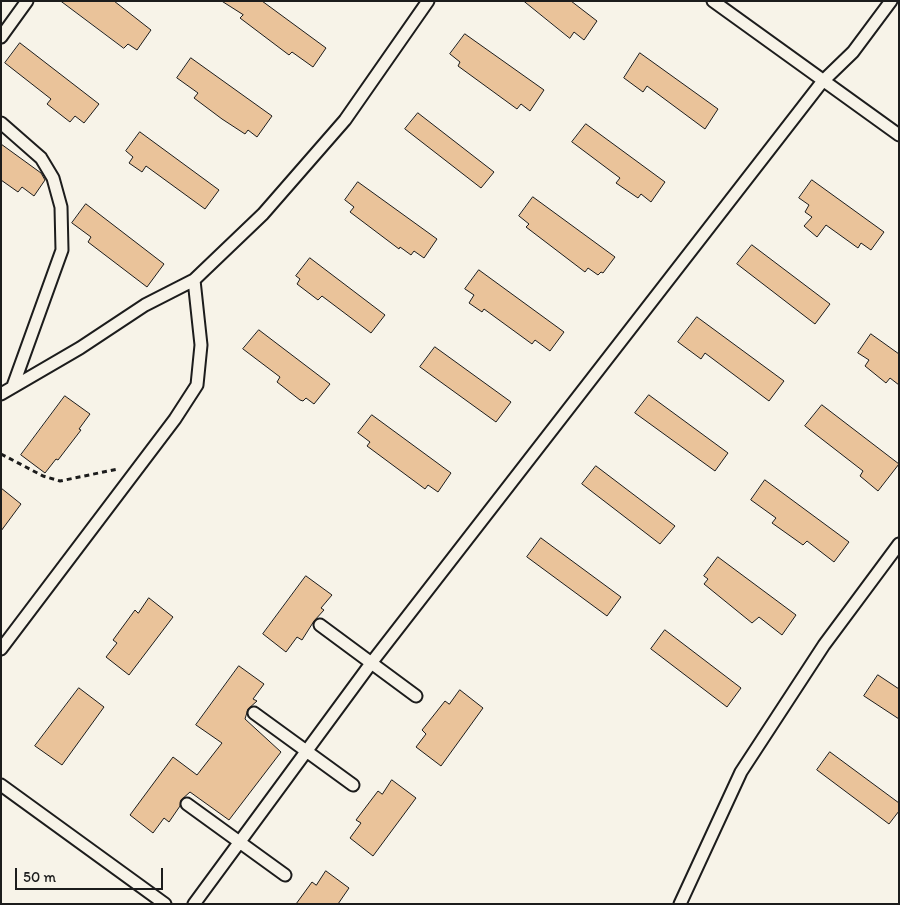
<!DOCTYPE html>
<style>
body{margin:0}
#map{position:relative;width:900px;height:905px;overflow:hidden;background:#f7f3e8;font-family:Itim,sans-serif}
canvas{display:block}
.frame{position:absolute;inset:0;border:2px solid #1c1c1c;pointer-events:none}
.scale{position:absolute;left:15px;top:868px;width:148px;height:22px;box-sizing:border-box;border:2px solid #1c1c1c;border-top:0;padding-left:6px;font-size:15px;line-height:18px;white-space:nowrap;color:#1c1c1c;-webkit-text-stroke:4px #f7f3e8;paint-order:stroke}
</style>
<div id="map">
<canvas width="900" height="905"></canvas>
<div class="frame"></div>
<div class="scale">50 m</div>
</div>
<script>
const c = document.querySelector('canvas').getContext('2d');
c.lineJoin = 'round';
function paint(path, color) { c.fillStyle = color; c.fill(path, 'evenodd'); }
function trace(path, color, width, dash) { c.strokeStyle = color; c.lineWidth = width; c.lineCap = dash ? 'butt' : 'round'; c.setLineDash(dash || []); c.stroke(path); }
const building = new Path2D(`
 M61 1H114L151 30 137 50 128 44 124 48Z
 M222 1H262L326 48 313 67 292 52 289 55 240 18 243 15Z
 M524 1H571L597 21 584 40 574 32 570 38Z
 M465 34 544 90 530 111 521 104 517 109 458 66 460 62 450 54Z
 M20 43 99 104 84 123 75 116 70 122 47 104 51 99 5 63Z
 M640 53 718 109 705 129 647 86 643 92 624 78Z
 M191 58 272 116 257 137 248 130 245 134 222 119 194 98 198 93 177 78Z
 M418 113 494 172 481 188 405 129Z
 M586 124 665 182 651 202 641 194 638 198 616 183 620 178 572 142Z
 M140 132 219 190 205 209 146 166 142 172 129 163 133 157 126 151Z
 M1 144 41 173 45 180 34 196 22 187 18 192 1 180Z
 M812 180 884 232 871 250 861 243 858 248 826 225 817 237 804 226 812 217 805 212 809 205 799 198Z
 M358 182 437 239 424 258 414 251 411 255 400 247 399 249 350 212 354 207 345 200Z
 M533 197 615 257 603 273 601 272 598 275 588 268 585 272 526 227 529 224 519 216Z
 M86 204 164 264 147 287 88 242 91 237 72 223Z
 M752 245 830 304 815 324 737 264Z
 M310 258 385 315 371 333 322 296 318 300 297 284 300 279 296 276Z
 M479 270 564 332 550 351 535 340 532 344 484 309 482 312 469 303 474 295 465 289Z
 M697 317 784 381 769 401 705 353 701 359 678 342Z
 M259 330 330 384 314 404 306 398 303 401 300 400 277 382 280 377 243 349Z
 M871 334 899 354V385L890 378 886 383 865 366 869 360 858 353Z
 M435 347 511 402 496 422 420 367Z
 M649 395 728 453 715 471 635 413Z
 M65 396 90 414 79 429 81 430 58 460 56 459 45 473 21 455Z
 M822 405 899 464 878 491 860 476 863 471 805 426Z
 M372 415 451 473 438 492 428 485 425 489 367 446 370 442 358 433Z
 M596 466 675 526 660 544 582 484Z
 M765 480 849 542 834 562 807 541 803 545 772 523 776 518 751 500Z
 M1 488 21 504 1 531Z
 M541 538 621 597 607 616 527 557Z
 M718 557 796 615 782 635 759 617 752 623 704 584 708 579 704 576Z
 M306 576 332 595 321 608 324 610 314 621 302 640 297 637 286 652 263 634Z
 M149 598 173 617 129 675 106 657 117 643 113 640 135 610 138 613Z
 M665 630 741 688 727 707 651 649Z
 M239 666 264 684 253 699 257 701 248 709 245 719 281 752 229 820 190 792 181 800 180 806 169 822 164 818 153 833 130 815 173 757 197 775 222 743 196 725Z
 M878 675 899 689V719L864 696Z
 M79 688 104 707 62 765 35 746Z
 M460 690 483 708 441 766 416 747 426 734 422 730 445 701 449 704Z
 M830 752 899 803V811L889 824 817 770Z
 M392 780 416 798 373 856 350 838 361 823 356 820 378 791 382 794Z
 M326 871 349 888 338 904H296L312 882 316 885Z`);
paint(building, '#eac39a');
trace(building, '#1c1c1c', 1);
const lane = new Path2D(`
 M713 1 899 135
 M1 37 27 1
 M1 123 41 158 53 178 61 207 62 250 13 386
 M1 394 80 348 145 305 194 280 263 214 345 120 428 1
 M320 625 416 696
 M1 649 175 419 197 385 201 345 194 280
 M254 713 353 785
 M1 785 165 904
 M187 804 285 875
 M194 904 372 662 822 82 853 52 891 1
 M680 904 741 772 824 645 899 544`);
trace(lane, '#1c1c1c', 15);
trace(new Path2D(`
 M1 454 43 476 60 481 118 469`), '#1c1c1c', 3, [5, 4]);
trace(lane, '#f7f3e8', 11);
</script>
